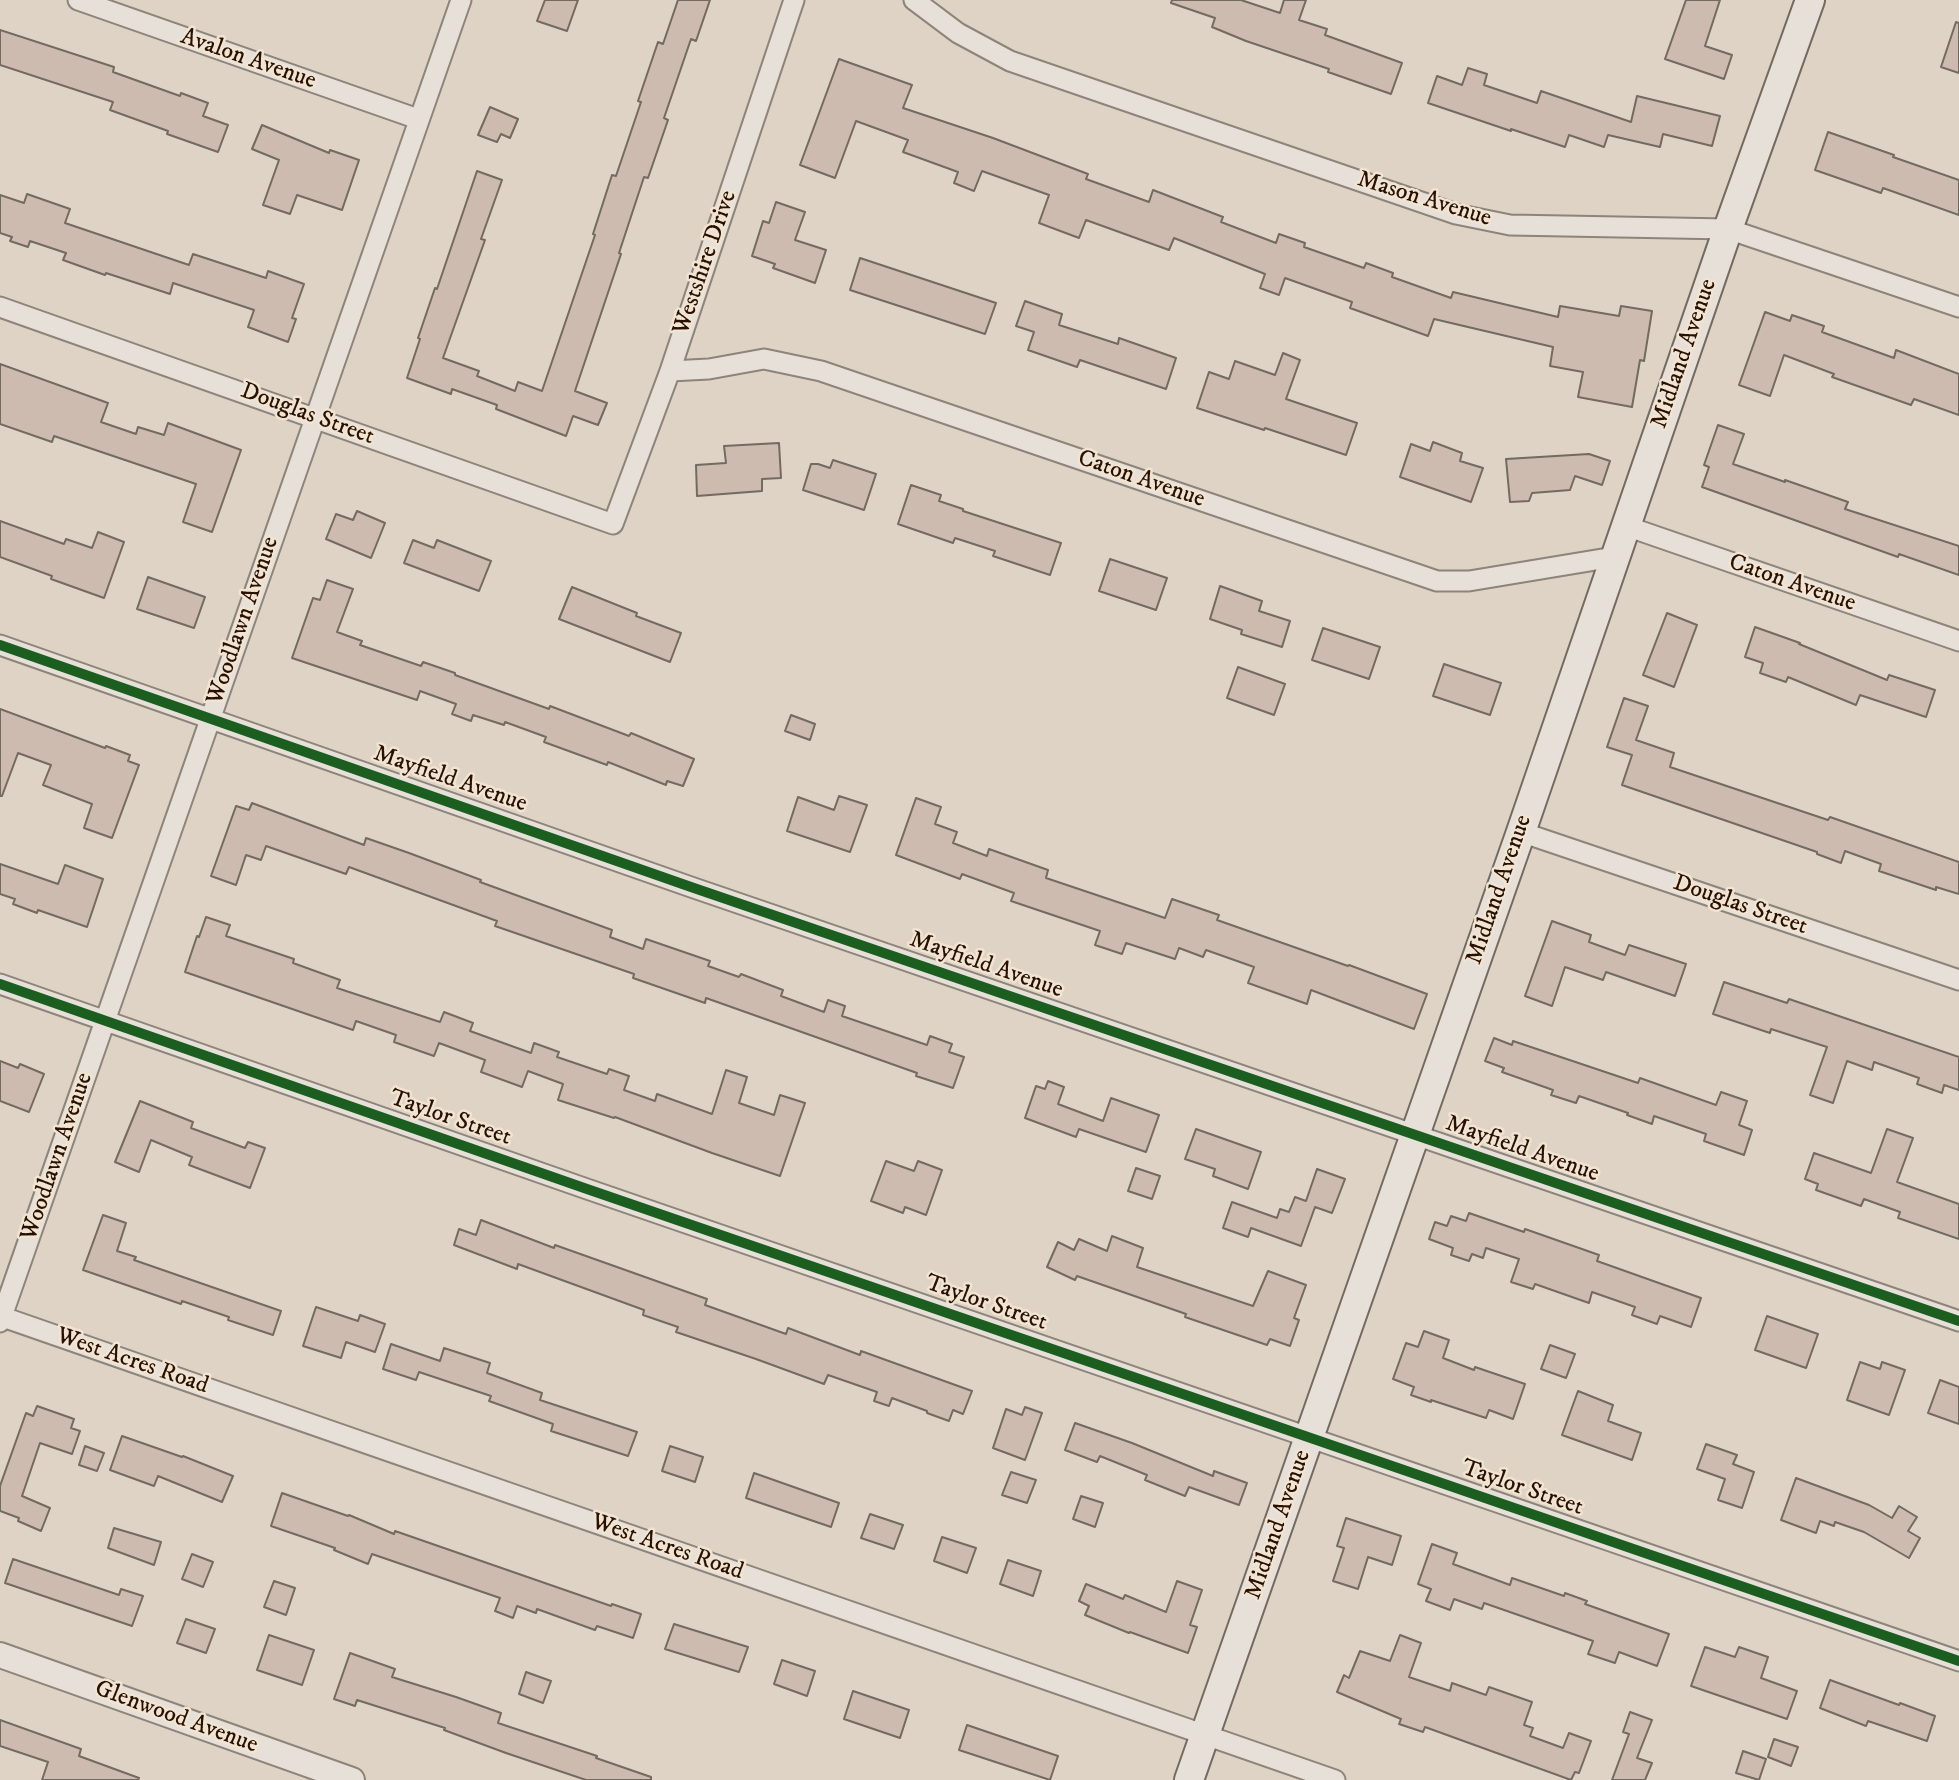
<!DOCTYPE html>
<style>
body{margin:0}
canvas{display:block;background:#ded3c4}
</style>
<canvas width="1959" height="1780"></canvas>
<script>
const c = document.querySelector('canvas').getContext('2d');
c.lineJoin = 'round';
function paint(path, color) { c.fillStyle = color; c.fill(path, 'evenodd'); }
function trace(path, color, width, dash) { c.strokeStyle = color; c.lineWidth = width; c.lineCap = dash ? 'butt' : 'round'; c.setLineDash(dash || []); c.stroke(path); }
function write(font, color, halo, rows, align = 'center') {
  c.font = font + ' "IM FELL DW Pica",serif'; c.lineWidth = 5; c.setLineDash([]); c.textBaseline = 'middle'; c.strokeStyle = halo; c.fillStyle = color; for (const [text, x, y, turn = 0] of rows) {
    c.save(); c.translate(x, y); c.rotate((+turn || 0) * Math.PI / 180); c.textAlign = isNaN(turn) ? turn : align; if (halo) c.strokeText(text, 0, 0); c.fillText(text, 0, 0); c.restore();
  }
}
const building = new Path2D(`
 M545 0H578L567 31 537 21Z
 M678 0H710L696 41 691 39 664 118 668 120 648 178 644 177 619 253 621 254 575 391 607 403 598 425 573 416 566 436 496 409 497 405 452 389 451 394 407 378 420 339 418 338 435 288 437 289 477 171 502 180 481 239 485 240 443 358 479 371 477 376 515 391 518 382 542 391 595 235 593 234 612 175 616 176 641 102 638 101 658 42 663 44Z
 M1172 0H1241L1280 13 1284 0H1306L1299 20 1327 29 1325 35 1402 63 1391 94 1328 72 1329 69 1246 41 1212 27 1215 18 1171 3Z
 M1686 0H1720L1705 46 1732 55 1724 79 1665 59Z
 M1956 22 1959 23V73L1941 67Z
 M0 30 114 67 113 72 180 96 181 93 208 103 203 116 228 125 218 152 167 134 168 131 110 110 113 102 0 65Z
 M839 59 912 85 903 108 993 138 1088 174 1086 179 1149 202 1153 190 1223 217 1221 222 1276 243 1279 234 1305 243 1304 247 1364 268 1366 263 1393 273 1392 277 1451 298 1453 292 1558 317 1560 306 1619 316 1621 306 1652 311 1644 361 1640 360 1632 407 1578 397 1583 372 1550 366 1553 347 1434 319 1428 336 1350 308 1352 302 1285 278 1279 295 1260 288 1265 274 1174 238 1169 250 1086 220 1079 238 1039 223 1049 195 982 171 974 191 954 183 958 172 903 152 908 140 856 121 835 178 800 165Z
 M1468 68 1487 74 1484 85 1537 103 1541 91 1631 122 1637 96 1720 116 1712 146 1663 134 1660 147 1608 135 1604 147 1569 135 1565 147 1511 129V131L1428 103 1437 76 1462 85Z
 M490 107 518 119 510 138 501 134 497 142 478 135Z
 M262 125 329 153 330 150 359 160 342 210 297 195 290 214 263 205 279 160 252 149Z
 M1828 132 1894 155 1893 157 1959 180V215L1883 188 1881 193 1815 170Z
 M27 194 70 209 65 223 189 265 193 254 266 278 268 271 304 284 292 318 296 319 288 342 248 327 254 310 173 283 170 294 106 273 105 275 63 260 66 253 30 241 28 247 10 241 12 237 0 233V195L24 203Z
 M776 202 805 212 795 240 826 250 815 283 773 268 775 264 752 256 763 221 769 223Z
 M860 258 996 303 985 334 850 290Z
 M1025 301 1062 314 1059 325 1118 344 1119 338 1176 358 1166 389 1080 360 1077 367 1028 350 1034 332 1016 326Z
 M1765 312 1790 321 1792 315 1824 326 1822 332 1894 358 1896 350 1959 374V415L1914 399 1911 405 1832 377 1834 374 1784 355 1770 396 1739 385Z
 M1283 353 1300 360 1286 399 1357 423 1346 455 1265 428 1264 430 1197 408 1209 372 1229 379 1235 361 1275 375Z
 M0 364 108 403 101 422 136 434 138 427 164 435 168 423 241 450 212 532 183 522 196 484 54 436 52 442 0 424Z
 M1718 425 1744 434 1733 464 1785 482V480L1848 502 1845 509 1959 546V575L1899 554 1898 557 1702 487 1709 467 1704 465Z
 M1433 442 1462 453 1460 461 1483 468 1471 502 1400 477 1411 444 1430 451Z
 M779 443 781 478 762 479V491L697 496 696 465 726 463 724 446Z
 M1589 454 1610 461 1602 485 1575 476 1570 490 1532 493 1529 501 1510 502 1506 459Z
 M833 460 876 474 864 510 803 490 811 464H818L830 468Z
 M911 485 941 495 939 501 963 509V511L1061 543 1050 575 993 556 995 551 955 538 953 543 898 524Z
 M357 511 385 523 371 558 326 539 336 514 353 520Z
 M0 521 64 544 66 539 92 548 98 532 124 542 104 598 51 579 52 576 0 557Z
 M413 540 434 548 437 540 491 561 479 591 404 563Z
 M1110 559 1167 578 1156 610 1099 591Z
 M148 577 205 597 194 628 137 609Z
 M327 580 353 589 337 632 362 641 360 645 421 666 423 662 455 673V675L549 709 550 706 629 736 631 733 694 759 683 786 667 781 666 785 608 762 607 765 544 742 546 737 505 722 504 725 473 715 471 721 452 714 456 704 420 691 417 700 292 658 313 598 320 600Z
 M1220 586 1262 601 1259 611 1290 621 1282 647 1241 634 1242 630 1210 619Z
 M572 587 637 613 636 616 681 633 670 662 559 619Z
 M1667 613 1697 625 1674 687 1643 675Z
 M1755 627 1800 643 1799 644 1887 680 1889 675 1935 690 1926 717 1860 695 1856 705 1788 677 1786 682 1760 673 1763 663 1745 657Z
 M1323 628 1380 647 1369 679 1312 660Z
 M1444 664 1501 683 1490 715 1433 696Z
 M1238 667 1285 684 1274 715 1227 698Z
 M1624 698 1648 706 1636 740 1674 753 1670 767 1828 820 1830 817 1959 862V894L1936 887V890L1879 871 1881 864 1845 851 1841 863 1817 854V852L1622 785 1632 755 1607 747Z
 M0 709 105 748 106 746 130 755 128 761 139 765 112 838 84 828 92 804 43 785 51 765 18 753 2 796H0Z
 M791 715 815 724 810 740 785 731Z
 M839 796 867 805 850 852 787 831 798 797 834 810Z
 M916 798 941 807 935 824 957 832 953 843 987 856 989 849 1048 870 1046 878 1165 918 1172 899 1219 915 1217 920 1348 966 1349 965 1427 994 1414 1029 1311 990 1307 1004 1248 983 1254 967 1206 950 1203 957 1179 948 1175 959 1126 943 1122 954 1095 945 1100 931 1011 901 1014 893 962 874 960 879 896 855Z
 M252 803 364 845 366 838 409 853 481 880 480 882 612 930 610 937 643 949 646 939 710 961 708 966 739 977 741 974 783 990 781 996 824 1012 828 1000 845 1006 842 1016 927 1045 930 1036 952 1044 949 1052 964 1057 953 1088 916 1076 917 1073 706 998 705 1003 633 978 634 974 495 926 497 921 349 867 346 874 266 846 261 860 246 855 236 885 211 876 236 806 249 810Z
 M0 864 58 884 65 865 103 879 87 927 38 910 37 913 13 904 15 899 0 894Z
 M206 917 230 925 226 936 294 959 293 963 340 980 337 988 440 1022 444 1012 473 1023 470 1031 531 1053 534 1043 559 1052 557 1057 607 1074 609 1069 629 1076 624 1090 655 1101 657 1094 712 1114 726 1070 747 1077 739 1103 774 1115 780 1095 805 1103 780 1176 712 1153 615 1117 614 1118 558 1100 563 1084 528 1071 522 1087 481 1072 485 1060 439 1043 434 1056 394 1042 396 1035 356 1021 353 1030 185 972 197 936 199 937Z
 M1552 921 1591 935 1589 942 1625 955 1629 945 1686 964 1675 996 1606 972 1603 980 1565 967 1552 1006 1525 996Z
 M1724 982 1787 1003 1789 999 1959 1057V1090L1944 1085 1942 1093 1917 1084 1919 1078 1874 1062 1872 1070 1847 1061 1833 1103 1810 1095 1827 1047 1771 1029 1770 1033 1713 1014Z
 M1494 1038 1512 1045 1513 1041 1638 1083 1640 1078 1716 1105 1721 1092 1747 1101 1739 1125 1752 1130 1744 1155 1704 1141 1706 1134 1654 1116 1652 1124 1627 1115 1628 1113 1579 1096 1576 1103 1551 1095 1553 1090 1502 1072 1504 1068 1485 1061Z
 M0 1061 18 1068 20 1064 44 1074 29 1112 0 1101Z
 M1048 1081 1064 1087 1058 1104 1103 1121 1111 1098 1159 1115 1146 1152 1079 1129 1076 1137 1025 1118 1036 1086 1045 1089Z
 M140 1101 193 1122 191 1128 245 1148 248 1142 265 1148 250 1188 189 1165 192 1157 151 1140 139 1172 115 1162Z
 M1196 1129 1261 1152 1248 1189 1213 1176 1215 1169 1185 1159Z
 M1887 1129 1913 1138 1897 1182 1959 1204V1239L1898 1218 1900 1212 1864 1199 1861 1206 1816 1190 1818 1184 1805 1179 1814 1153 1871 1173Z
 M886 1161 914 1171 918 1161 942 1170 926 1215 905 1207 903 1213 871 1201Z
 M1136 1168 1160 1176 1152 1199 1128 1191Z
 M1317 1169 1345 1179 1332 1213 1315 1207 1301 1246 1251 1228 1248 1237 1223 1228 1232 1202 1277 1218 1280 1209 1289 1212 1295 1197 1306 1201Z
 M1469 1213 1524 1232 1525 1229 1599 1255 1597 1261 1701 1298 1691 1327 1660 1316 1657 1324 1632 1315 1635 1307 1592 1292 1589 1303 1535 1284 1533 1289 1511 1282 1519 1259 1486 1248 1483 1258 1472 1254 1469 1261 1451 1255 1453 1248 1429 1239 1435 1222 1447 1226 1451 1216 1466 1221Z
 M103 1215 126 1223 117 1251 136 1257 134 1260 281 1311 273 1335 228 1320 229 1317 182 1301 181 1304 83 1270Z
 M481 1220 554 1248 555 1245 707 1299 705 1305 786 1334 788 1328 860 1355 861 1351 972 1391 963 1414 953 1410 949 1421 927 1413V1411L892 1398 889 1406 874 1401 877 1392 828 1375 824 1384 756 1359 676 1332 678 1327 643 1315 644 1310 518 1264 517 1269 454 1245 459 1229 476 1235Z
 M1112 1236 1143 1248 1137 1267 1253 1306 1268 1271 1306 1285 1294 1318 1299 1320 1290 1346 1270 1339 1267 1345 1185 1317 1186 1314 1077 1276 1075 1280 1047 1267 1058 1242 1074 1250 1079 1239 1107 1251Z
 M316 1307 358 1321 360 1315 385 1324 375 1352 346 1342 341 1358 303 1346Z
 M1767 1316 1818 1334 1806 1368 1755 1350Z
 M1424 1331 1449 1340 1443 1358 1474 1370 1475 1367 1525 1384 1513 1419 1489 1410 1486 1418 1431 1400V1402L1411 1395 1414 1387 1393 1379 1406 1343 1418 1347Z
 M391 1344 440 1361 444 1348 490 1363 487 1373 542 1393 540 1400 637 1432 628 1456 551 1431 553 1424 489 1401 491 1396 419 1372 416 1380 383 1369Z
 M1550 1345 1575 1354 1566 1378 1541 1369Z
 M1860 1362 1880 1369 1882 1362 1905 1370 1889 1415 1847 1400Z
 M1940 1380 1959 1387V1424L1928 1413Z
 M1578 1391 1613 1405 1608 1421 1641 1433 1632 1460 1562 1435Z
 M37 1406 74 1419 71 1428 80 1431 72 1454 40 1443 22 1496 50 1508 41 1531 18 1521 19 1518 0 1511V1486L26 1413 33 1416Z
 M1025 1407 1042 1413 1025 1460 993 1448 1006 1409 1022 1415Z
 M1075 1423 1132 1443 1213 1476 1214 1471 1247 1483 1239 1505 1189 1487 1185 1496 1145 1480 1147 1475 1100 1456 1097 1462 1065 1450Z
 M122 1436 182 1457 183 1456 233 1476 222 1502 158 1476 154 1486 110 1470Z
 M1706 1444 1737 1455 1733 1464 1754 1472 1742 1508 1718 1500 1725 1479 1697 1469Z
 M85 1446 104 1453 97 1471 79 1465Z
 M670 1446 703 1457 695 1482 662 1471Z
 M1011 1472 1036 1480 1027 1503 1002 1495Z
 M754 1473 839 1503 831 1527 746 1498Z
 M1796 1478 1869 1505 1892 1518 1899 1506 1917 1517 1908 1531 1920 1538 1909 1558 1864 1532 1835 1522 1834 1526 1820 1521 1816 1533 1781 1520Z
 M282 1493 348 1516 349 1515 394 1534 395 1531 611 1606 612 1604 641 1614 633 1638 597 1626 595 1630 537 1609 536 1613 517 1606 513 1618 495 1611 500 1598 372 1554 368 1564 334 1550 335 1548 271 1526Z
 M1081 1496 1103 1503 1095 1527 1073 1519Z
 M870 1514 903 1525 894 1549 861 1538Z
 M1346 1518 1401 1536 1392 1565 1368 1557 1358 1589 1333 1581 1344 1548 1337 1546Z
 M114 1528 161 1542 154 1565 108 1548Z
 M942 1537 976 1548 967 1573 934 1561Z
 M1432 1544 1457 1553 1453 1564 1510 1585 1512 1578 1564 1596 1565 1593 1587 1601 1585 1604 1669 1634 1657 1666 1619 1652 1615 1663 1588 1654 1593 1641 1484 1603 1482 1609 1454 1599 1450 1610 1426 1601 1431 1589 1418 1584Z
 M192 1554 213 1562 203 1587 182 1579Z
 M13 1559 119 1595 121 1589 143 1596 132 1626 5 1583Z
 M1008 1560 1041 1571 1033 1596 1000 1584Z
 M274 1581 295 1588 286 1615 264 1607Z
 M1177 1581 1202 1590 1190 1625 1197 1627 1188 1653 1130 1632 1129 1633 1085 1615 1089 1606 1079 1601 1086 1584 1123 1599 1125 1595 1166 1612Z
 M186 1619 215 1629 206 1653 177 1643Z
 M674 1624 748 1647 739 1672 665 1649Z
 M269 1635 314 1650 302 1685 257 1670Z
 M1400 1635 1421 1643 1409 1677 1450 1691 1452 1683 1486 1695 1489 1687 1532 1702 1524 1725 1533 1728 1530 1736 1563 1748 1569 1733 1591 1741 1579 1773 1575 1772 1571 1780 1425 1727 1423 1732 1399 1724 1401 1719 1337 1692 1344 1675 1349 1678 1360 1651 1390 1661Z
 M1705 1647 1735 1657 1739 1647 1768 1657 1761 1678 1797 1691 1787 1719 1691 1686Z
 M350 1653 395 1669 392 1677 456 1697 501 1713 498 1723 597 1756 596 1758 651 1777V1780H586L506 1753 444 1730 445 1728 357 1700 355 1706 334 1699Z
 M782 1660 815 1671 807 1696 774 1684Z
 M526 1672 551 1681 543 1703 519 1694Z
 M1830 1680 1899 1705 1900 1703 1935 1716 1927 1741 1868 1721 1866 1726 1820 1708Z
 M853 1691 909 1710 900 1738 844 1719Z
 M1630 1712 1652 1720 1637 1758 1652 1763 1645 1780H1612L1629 1734 1623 1732Z
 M0 1720 81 1749 79 1756 139 1778 138 1780H42L48 1762 0 1746Z
 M967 1725 1058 1756 1050 1780 959 1750Z
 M1774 1739 1798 1747 1791 1766 1768 1757Z
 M1743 1751 1766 1759 1759 1780 1736 1773Z`);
paint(building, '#cebbaf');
trace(building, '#736a60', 2);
const minor = new Path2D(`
 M78 0 418 119
 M914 0 958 33 1010 61 1456 214 1510 225 1728 229 1959 307
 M0 307 613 524 670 371 794 0
 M670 371 709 369 764 359 821 371 1437 581H1469L1614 557
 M1626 526 1959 641
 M0 645 691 887 1959 1321
 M1521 832 1959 980
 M0 984 587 1189 1959 1661
 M0 1316 1335 1780
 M0 1322 461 0`);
const tertiary = new Path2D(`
 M0 1655 352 1780`);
const secondary = new Path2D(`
 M1189 1780 1521 832 1728 229 1810 0`);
trace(minor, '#8d847a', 23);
trace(tertiary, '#8d847a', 28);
trace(secondary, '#736a60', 32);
trace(minor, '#e6e0d8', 19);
trace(tertiary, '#e6e0d8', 24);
trace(secondary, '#e6e0d8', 28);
trace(new Path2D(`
 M0 645 691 887 1959 1321
 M0 984 587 1189 1959 1661`), '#1b5e20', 10);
write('24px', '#291101', '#f1e4d2', [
 ["Avalon Avenue",248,60,19],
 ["Mason Avenue",1424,200,17],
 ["Westshire Drive",706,263,-71],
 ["Midland Avenue",1685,354,-71],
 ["Douglas Street",307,415,20],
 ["Caton Avenue",1141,480,19],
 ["Caton Avenue",1792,584,19],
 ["Woodlawn Avenue",244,621,-71],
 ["Mayfield Avenue",450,780,19],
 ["Midland Avenue",1500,890,-71],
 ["Douglas Street",1740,906,19],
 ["Mayfield Avenue",986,966,19],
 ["Taylor Street",450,1119,19],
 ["Mayfield Avenue",1522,1150,19],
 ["Woodlawn Avenue",58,1157,-71],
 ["Taylor Street",986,1304,19],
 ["West Acres Road",132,1362,19],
 ["Taylor Street",1522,1489,19],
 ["Midland Avenue",1279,1525,-71],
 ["West Acres Road",667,1548,19],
 ["Glenwood Avenue",176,1718,20]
]);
</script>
